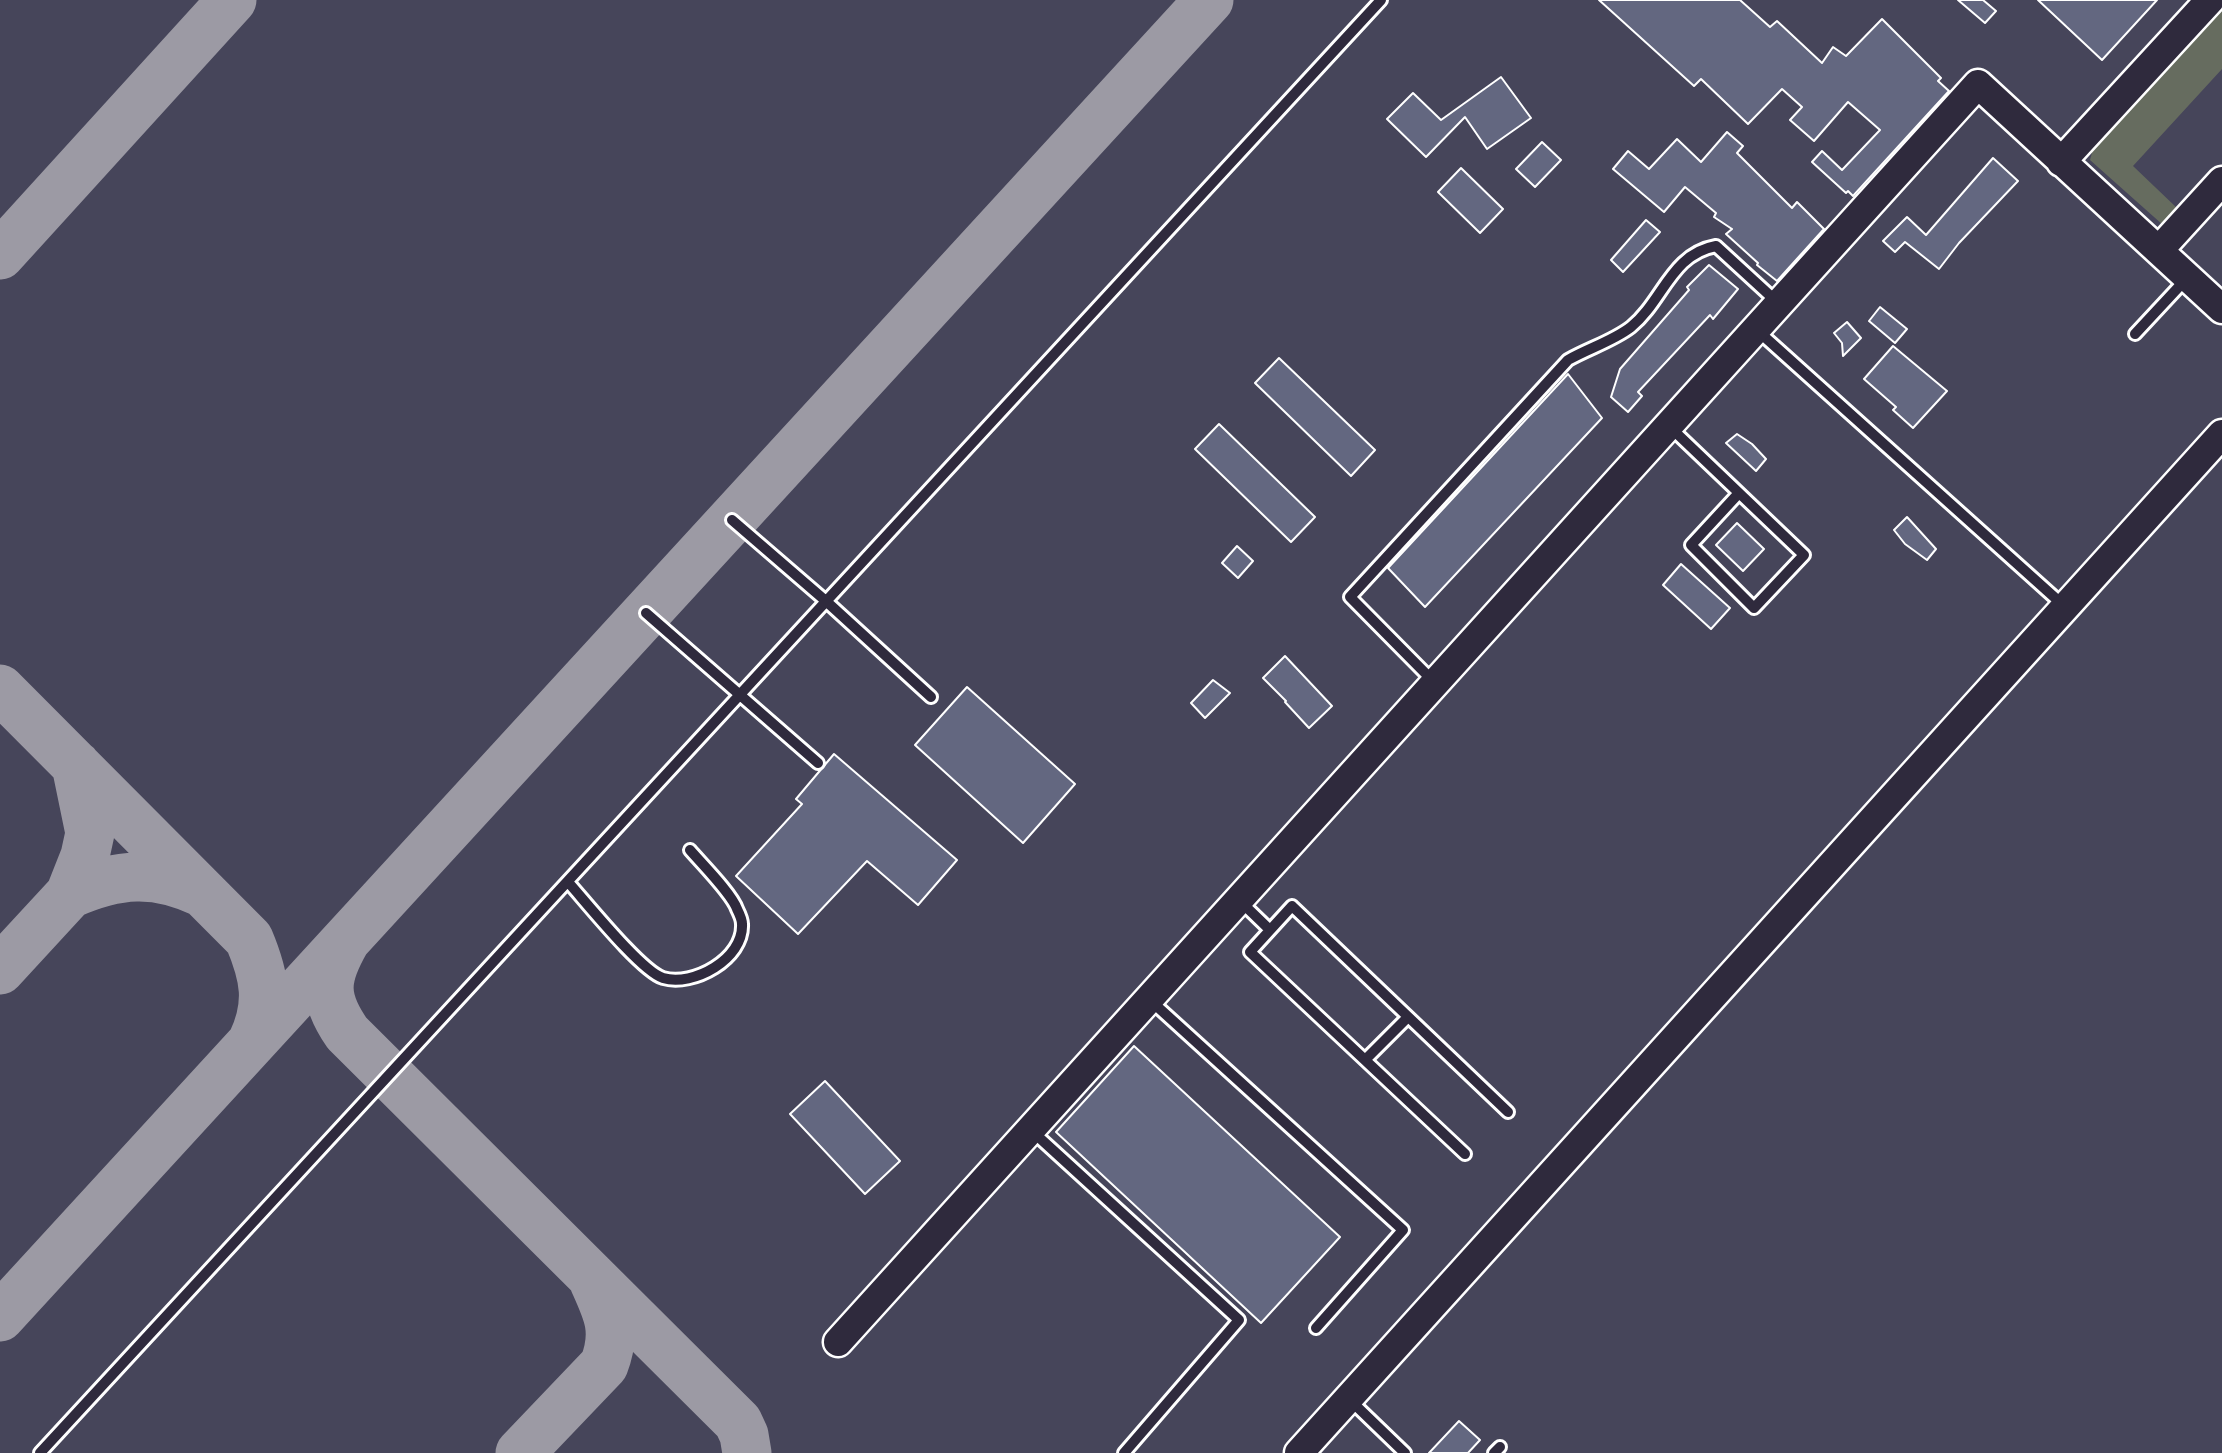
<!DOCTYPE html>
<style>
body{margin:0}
canvas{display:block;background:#39364a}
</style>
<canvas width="2222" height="1453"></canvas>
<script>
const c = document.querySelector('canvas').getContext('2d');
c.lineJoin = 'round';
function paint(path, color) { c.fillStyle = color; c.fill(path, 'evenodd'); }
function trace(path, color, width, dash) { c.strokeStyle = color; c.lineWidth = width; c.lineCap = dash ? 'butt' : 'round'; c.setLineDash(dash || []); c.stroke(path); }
paint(new Path2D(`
 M0 0H2222V1453H0Z`), '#46455a');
paint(new Path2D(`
 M2222 10V69L2133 166 2178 209 2177 217 2163 225 2090 160 2093 149Z`), '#666c5f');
trace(new Path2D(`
 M0 255 232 0
 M0 689 249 939C265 977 270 1004 252 1042
 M70 894C118 873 155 870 203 893
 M345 942C324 979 323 998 347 1033L738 1422 744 1435 747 1453
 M0 970 70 894 85 856 90 833 76 765
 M0 1317 1209 0
 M520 1453 604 1365C617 1331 608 1313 594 1282`), '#9c9aa4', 49);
const building = new Path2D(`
 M1599 0H1740L1770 27 1777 21 1822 63 1833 47 1846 56 1882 19 1941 78 1938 81 1949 91 1853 196 1848 191 1846 193 1812 162 1822 151 1842 170 1880 130 1848 102 1814 141 1790 120 1802 107 1782 89 1748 124 1701 79 1694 86Z
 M1958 0H1983L1996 11 1985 23Z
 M2038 0H2157L2102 60Z
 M1501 77 1531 118 1487 149 1465 117 1426 157 1387 119 1413 93 1441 120Z
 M1727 132 1743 146 1737 153 1792 208 1797 202 1824 229 1777 281 1757 265 1758 263 1726 234 1732 229 1714 217 1716 213 1685 187 1664 212 1613 169 1628 151 1649 169 1677 139 1701 162Z
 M1542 142 1561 160 1535 187 1516 169Z
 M1993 158 2018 181 1959 243 1939 269 1905 242 1895 252 1883 241 1907 217 1926 235Z
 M1461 168 1503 209 1480 233 1438 192Z
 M1646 220 1660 232 1623 272 1611 260Z
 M1709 265 1738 289 1713 319 1710 315 1638 392 1642 396 1628 412 1611 397 1620 369 1689 290 1687 287Z
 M1880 307 1907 329 1895 343 1869 321Z
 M1847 322 1861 338 1843 356 1842 343 1834 333Z
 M1893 346 1947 391 1913 428 1893 410 1896 407 1864 379Z
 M1279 358 1375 450 1351 476 1255 383Z
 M1568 374 1602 418 1425 607 1388 568Z
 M1219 424 1315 517 1291 542 1195 449Z
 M1737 434 1752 444 1766 459 1756 471 1726 443Z
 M1907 517 1936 549 1927 560 1905 544 1894 530Z
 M1737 523 1764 549 1743 571 1716 545Z
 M1237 546 1253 561 1238 578 1222 563Z
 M1681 564 1730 608 1711 629 1663 585Z
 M1285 656 1332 706 1309 728 1285 702 1286 701 1263 678Z
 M1213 680 1230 693 1205 718 1191 703Z
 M967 687 1075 784 1023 843 915 745Z
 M834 754 957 860 918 905 867 861 798 934 736 876 802 804 796 799Z
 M1134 1046 1340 1237 1261 1323 1056 1132Z
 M825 1081 900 1161 865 1194 790 1114Z
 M1459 1421 1480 1440 1468 1453H1429Z`);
paint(building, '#636780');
trace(building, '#fff', 2);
const lane = new Path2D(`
 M1758 331 2063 605
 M2135 334 2188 277
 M1670 427 1804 555 1754 608 1691 545 1739 493
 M732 520 827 602 931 697
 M646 613 818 763
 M1435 683 1350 597 1568 360C1589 348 1613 341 1631 327 1663 301 1671 254 1716 246L1777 302
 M568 882C586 902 641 971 663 978 693 987 744 959 742 924 742 920 739 913 737 909 732 894 702 864 690 850
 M1239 900 1270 930
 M1150 1000 1403 1230 1316 1328
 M1365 1060 1408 1017
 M1032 1131 1239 1320 1124 1453
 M1465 1154 1250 952 1292 906 1508 1112
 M1349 1399 1405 1453
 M40 1453 1381 0
 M1494 1453 1500 1447`);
const secondary = new Path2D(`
 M2061 162 2210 0
 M2159 250 2222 181
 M838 1342 1978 84 2222 309
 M1299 1453 2222 434`);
trace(lane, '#fff', 16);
trace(secondary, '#fff', 33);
trace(lane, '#2f2a3d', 10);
trace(secondary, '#2f2a3d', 28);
</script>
